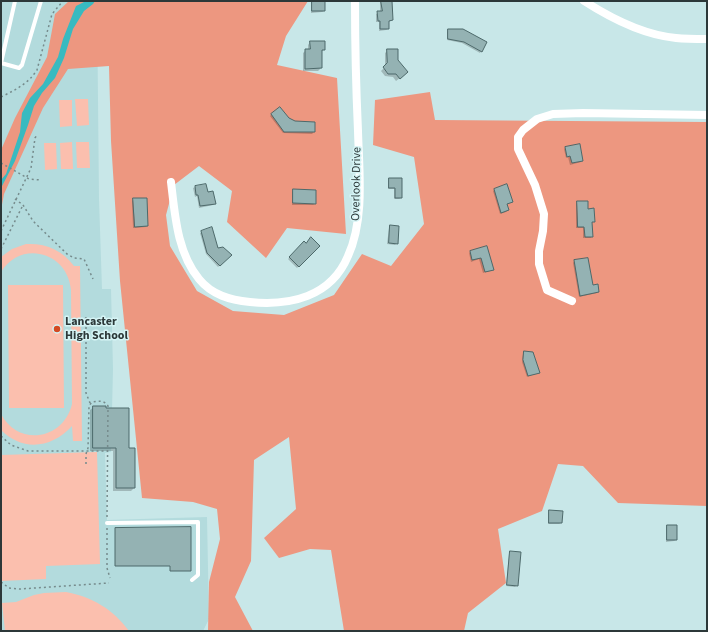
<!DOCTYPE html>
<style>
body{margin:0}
#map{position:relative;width:708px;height:632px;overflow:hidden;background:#c8e7e8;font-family:"Source Sans 3",sans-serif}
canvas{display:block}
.frame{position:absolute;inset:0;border:2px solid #2c3839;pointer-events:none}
</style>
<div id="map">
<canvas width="708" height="632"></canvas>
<div class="frame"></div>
</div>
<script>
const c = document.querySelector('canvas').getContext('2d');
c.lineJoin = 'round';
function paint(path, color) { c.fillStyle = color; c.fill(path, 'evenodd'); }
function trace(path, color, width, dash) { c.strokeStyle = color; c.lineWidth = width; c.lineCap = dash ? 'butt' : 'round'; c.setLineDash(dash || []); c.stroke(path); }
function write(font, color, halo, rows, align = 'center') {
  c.font = font + ' "Source Sans 3",sans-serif'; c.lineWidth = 3; c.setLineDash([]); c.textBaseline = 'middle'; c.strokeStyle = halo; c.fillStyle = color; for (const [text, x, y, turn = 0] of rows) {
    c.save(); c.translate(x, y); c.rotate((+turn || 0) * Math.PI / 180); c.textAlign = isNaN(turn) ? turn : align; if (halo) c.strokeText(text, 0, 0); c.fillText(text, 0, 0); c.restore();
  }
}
paint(new Path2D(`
 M1 1H97L99 199 102 289H111L113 369 111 452 105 453 107 520 207 517 209 619 203 631H1Z`), '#b3dbdd');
paint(new Path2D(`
 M75 99H88L89 125 77 126Z
 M59 100H72V126L60 127Z
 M72 142 73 169H61L60 143Z
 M76 142H89L90 168H77Z
 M44 143H56L57 169 45 170Z
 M26 244C46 243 62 250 74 266H80L82 441H73L72 426C52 448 23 452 1 430V414C19 448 64 439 72 404L71 290C68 252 21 239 1 272V257L12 249Z
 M8 285H63L64 408H9Z
 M97 452 100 564 46 566V579L1 581V455Z
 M66 592C92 597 113 609 129 631H5L2 603 16 602 34 595 44 593Z`), '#fbbfae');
paint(new Path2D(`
 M69 1H308L286 36 277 65 337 78 346 234 287 228 266 258 227 222 232 191 199 166 174 185 166 215 170 246 197 291 233 311 284 315 334 295 362 254 391 266 424 224 414 157 373 145 375 100 430 92 435 120 707 122V506L618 503 583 466 558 464 542 511 498 529 506 583 468 613 464 631H344L331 550 310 549 279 558 264 538 296 509 289 437 254 460 251 561 235 597 253 631H208L209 582 220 539 217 509 193 502 142 498 120 281 111 141 109 66 68 69 43 108 4 194 1 210V150L15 118 47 57 55 14Z`), '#ed9780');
paint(new Path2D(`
 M86 1H95L93 4 84 11 73 29 64 58 55 78 42 93 34 106 28 125 15 161 1 188V180L6 174 20 132 22 113 30 98 43 84 58 57 63 39 76 6Z`), '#38bac0');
paint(new Path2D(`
 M311 1H324V11L322 12 311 13Z
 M381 1H391L392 20 388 22V29L386 30 379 31V22H376V14L380 12V2Z
 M449 30 481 51 480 53 462 43 447 40V32Z
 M310 42 324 49 321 52V68L318 71H303V53L306 50H308V45Z
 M388 50 397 60 404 75 396 81 393 77 385 76 381 71 385 67V53Z
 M272 114 288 119 314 132 312 134 283 133 270 116Z
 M565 148 582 161 581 162 570 165 568 157 566 158 564 149Z
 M389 179H401V198L399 199H394V189H388V181Z
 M206 185 207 193 214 204 213 205 199 208 197 196 195 197 193 188 195 187Z
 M294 190 315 204 313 205H292V192Z
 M494 190 512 202 506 205 508 210 506 212 500 214 493 191Z
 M134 199 147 226 146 227 133 228 132 201Z
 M577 202 587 210 594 221 591 223 592 236 591 238H583V228H576V204Z
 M390 226 397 243 395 245 387 244 389 228Z
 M212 229 218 249 230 255 218 267 206 254 200 233Z
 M304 243 318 246 297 268 288 259Z
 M486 247 493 270 483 273 479 259 471 262 469 253 470 252Z
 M574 261 592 286 598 292 597 293 579 297 573 263Z
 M525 352 539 372 527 377 522 362 523 354Z
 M94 407 128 449 134 488 131 491H113V451H90V410Z
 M550 511 561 523 559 524H548V513Z
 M667 526 676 540 674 541 666 542V527Z
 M190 528V571H170V566H115V529Z
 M511 552 517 585 515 587 506 586 509 554Z`), '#0003');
const building = new Path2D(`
 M312 1H325V11H312Z
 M381 1H392L393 20 389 21V29H380V21H378L377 11H382Z
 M448 29H463L487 42 482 52 464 42 448 39Z
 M310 41H325V50H322V68L305 69V49H310Z
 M387 49H398V60L408 72 400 79 396 74H388L383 67 387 63Z
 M280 107 289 118 295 121 315 122V132H284L271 114Z
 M580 144 583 161 572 163 570 156 567 157 565 147Z
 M389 178H402V198H395V188H389Z
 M206 184 208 192 213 191 216 204 200 206 198 195H196L195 186Z
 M507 184 513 202 507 204 509 210 501 213 494 189Z
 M293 189 316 190V204L293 203Z
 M133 198H147L148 226 135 227Z
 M577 201H588V209L594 208 595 222H592L593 237H585L584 227H578Z
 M390 225 399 226 398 244 389 243Z
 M212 227 218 248 223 247 232 255 220 266 207 253 201 231Z
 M311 237 320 246 299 267 289 257 304 241 306 243Z
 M487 246 494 270 485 272 481 258 472 260 470 251Z
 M588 258 593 285 598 284 599 292 580 296 574 260Z
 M524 351 533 352 540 373 528 376 523 360Z
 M93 406H106V408H129V448H135V488H116V448H93Z
 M549 510 563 511 562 523H549Z
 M667 525H677V540H667Z
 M191 527V571H170V566H115V528Z
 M510 551 521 552 518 586 507 585Z`);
paint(building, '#94b2b3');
trace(building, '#4d696a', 1);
trace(new Path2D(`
 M1 97C15 90 28 84 37 70L52 14 63 1
 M1 163 29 179 41 180
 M15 199 23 205 33 221 67 254 74 258 84 259 93 279
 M1 231 31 168 35 138 37 135
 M1 249 23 205
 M86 317V393L90 403
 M1 436 11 445 28 451H107
 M86 464V454L88 448 89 406 92 402C99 401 104 400 108 406L107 518
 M107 528V568L110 578
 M1 582 9 588 20 589 109 583`), '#768b8c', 1.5, [2, 3]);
trace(new Path2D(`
 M1 63 19 68 22 65 41 1
 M1 63 15 1
 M107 523 198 522V575L192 580`), '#fff', 4);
trace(new Path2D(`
 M584 1C612 19 643 35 676 38 686 39 697 39 707 39
 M171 182C175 215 177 252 199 279 212 295 230 300 250 302 290 306 331 297 348 256 365 219 359 170 358 131 356 87 355 44 355 1
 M572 301 547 290 539 264V251L543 231 544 214 535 185 518 149V137L523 130 537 119 553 114 583 113 707 115`), '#fff', 8);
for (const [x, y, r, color] of [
 [57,329,4,"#d34a23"]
]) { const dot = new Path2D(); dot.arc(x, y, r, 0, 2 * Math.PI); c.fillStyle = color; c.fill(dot); trace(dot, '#d5f4f5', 1.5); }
write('12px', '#2c3839', '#d5f4f5', [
 ["Overlook Drive",357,184,-89]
]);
write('bold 12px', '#2c3839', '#d5f4f5', [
 ["Lancaster",65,322],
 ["High School",65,336]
], 'left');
</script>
